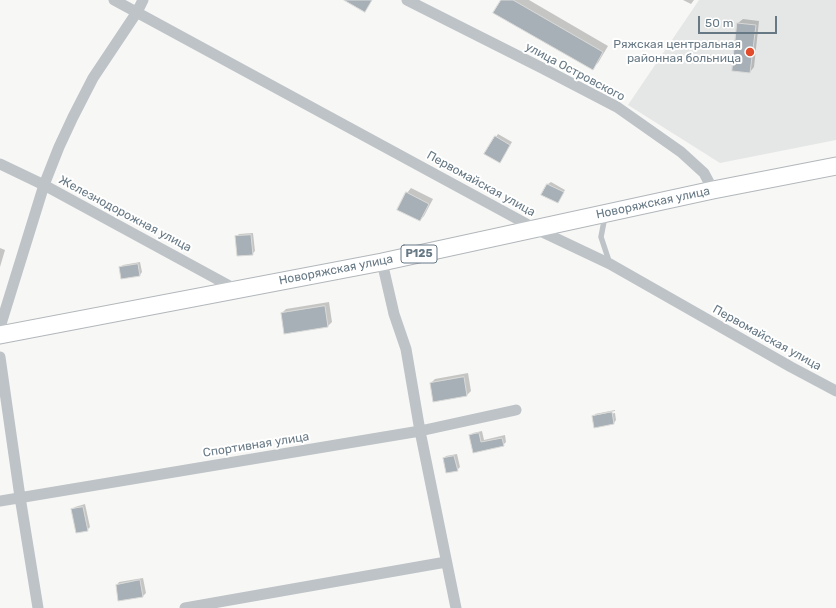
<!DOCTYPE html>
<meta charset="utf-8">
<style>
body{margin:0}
#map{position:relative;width:836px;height:608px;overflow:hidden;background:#f7f7f5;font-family:Rubik,sans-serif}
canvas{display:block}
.scale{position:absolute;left:698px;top:16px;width:79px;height:18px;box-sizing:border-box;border:2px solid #677985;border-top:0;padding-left:5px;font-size:12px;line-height:14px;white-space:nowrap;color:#677985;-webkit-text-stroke:3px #fff;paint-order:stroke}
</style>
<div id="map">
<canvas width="836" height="608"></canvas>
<div class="scale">50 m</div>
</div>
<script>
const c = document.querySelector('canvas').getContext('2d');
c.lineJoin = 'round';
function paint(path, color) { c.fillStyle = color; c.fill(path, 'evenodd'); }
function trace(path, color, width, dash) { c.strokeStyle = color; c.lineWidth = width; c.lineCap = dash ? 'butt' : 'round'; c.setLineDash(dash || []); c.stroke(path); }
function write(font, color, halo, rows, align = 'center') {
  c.font = font + ' Rubik,sans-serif'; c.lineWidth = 4; c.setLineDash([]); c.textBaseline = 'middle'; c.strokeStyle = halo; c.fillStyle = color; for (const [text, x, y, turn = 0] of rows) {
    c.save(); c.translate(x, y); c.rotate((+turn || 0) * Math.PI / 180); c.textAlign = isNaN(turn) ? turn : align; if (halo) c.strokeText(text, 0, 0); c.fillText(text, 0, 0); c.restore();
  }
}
paint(new Path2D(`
 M699 0H836V140L720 163 628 105Z`), '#e5e6e6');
paint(new Path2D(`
 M502 0H529L608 46 598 63 592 68Z
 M683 0H694L691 4Z
 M743 19 759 21 754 67 750 72 738 23Z
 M498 134 512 142 502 159 500 162 496 137Z
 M551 182 565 190 560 199 558 202 543 194 548 184Z
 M411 188 433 199 424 216 420 220 407 193Z
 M253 233 255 251 252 254 236 237 239 234Z
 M0 248 5 250 0 267Z
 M140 262 142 272 140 275 120 268 123 265Z
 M329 302 332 322 328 326 285 333 282 313 286 309Z
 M468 373 471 391 467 395 431 383 435 379Z
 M615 410V411L595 415V414Z
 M615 413 616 420 614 423 593 417 594 415V417Z
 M482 431 484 440 505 435 506 442 503 445 474 452 470 436 473 433Z
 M457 454 460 467 457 470 444 459 446 456Z
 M85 504 90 527 87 530 72 510 75 507Z
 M143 578 146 593 143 596 119 600 117 585 119 582Z`), '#0003');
const building = new Path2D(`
 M344 0H372L365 12Z
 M501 0H513L603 52 593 70 493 13Z
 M737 23 756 25 750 73 732 71Z
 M495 136 510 145 500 163 484 154Z
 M547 184 564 192 558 203 541 195Z
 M406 192 429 204 420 221 397 210Z
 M251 235 253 255 237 256 235 236Z
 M138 264 140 276 121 279 119 267Z
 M325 306 328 327 284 334 281 313Z
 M464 377 467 396 433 402 430 383Z
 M612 412 614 424 594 428 592 416Z
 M479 433 481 442 502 438 504 446 473 453 469 435Z
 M454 456 458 471 446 473 443 458Z
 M83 507 88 531 76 533 71 509Z
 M140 580 143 597 118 601 116 585Z`);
paint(building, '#a7b0b6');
trace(building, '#d9d9d7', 1);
const primary = new Path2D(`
 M0 335 382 262 713 190 836 166`);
trace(primary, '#b2b7bb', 19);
trace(new Path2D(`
 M605 216 601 237 610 264`), '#bec3c7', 5.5);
trace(new Path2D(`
 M114 0 534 228 610 264 791 367 836 391
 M407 0 542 68 617 107 681 152 704 173 713 190
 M0 164 44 185 237 290
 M382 262 394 314 406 349 420 431 456 608
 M0 327 44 185 59 147 73 117 93 78 137 12 143 0
 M0 357 20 497 38 608
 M0 501 420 431 516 410
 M185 608 446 562`), '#bec3c7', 11);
trace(primary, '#fff', 17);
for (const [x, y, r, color] of [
 [750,52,5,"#e04c2c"]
]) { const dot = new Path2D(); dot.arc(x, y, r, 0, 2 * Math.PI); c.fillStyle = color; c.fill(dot); trace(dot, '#fff', 1.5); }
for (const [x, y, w] of [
 [419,254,36]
]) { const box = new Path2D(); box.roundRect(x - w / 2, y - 9, w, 18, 3); c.fillStyle = '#fff'; c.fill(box); trace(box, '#677985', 1); }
write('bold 11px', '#677985', null, [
 ["Р125",419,254]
]);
write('12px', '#677985', '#fff', [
 ["Ряжская центральная",741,45],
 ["районная больница",741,59]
], 'right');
write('12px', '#677985', '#fff', [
 ["улица Островского",575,72,28],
 ["Первомайская улица",481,184,29],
 ["Новоряжская улица",653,203,-12],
 ["Железнодорожная улица",125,214,28],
 ["Новоряжская улица",336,270,-11],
 ["Первомайская улица",767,338,29],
 ["Спортивная улица",256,445,-9]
]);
</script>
